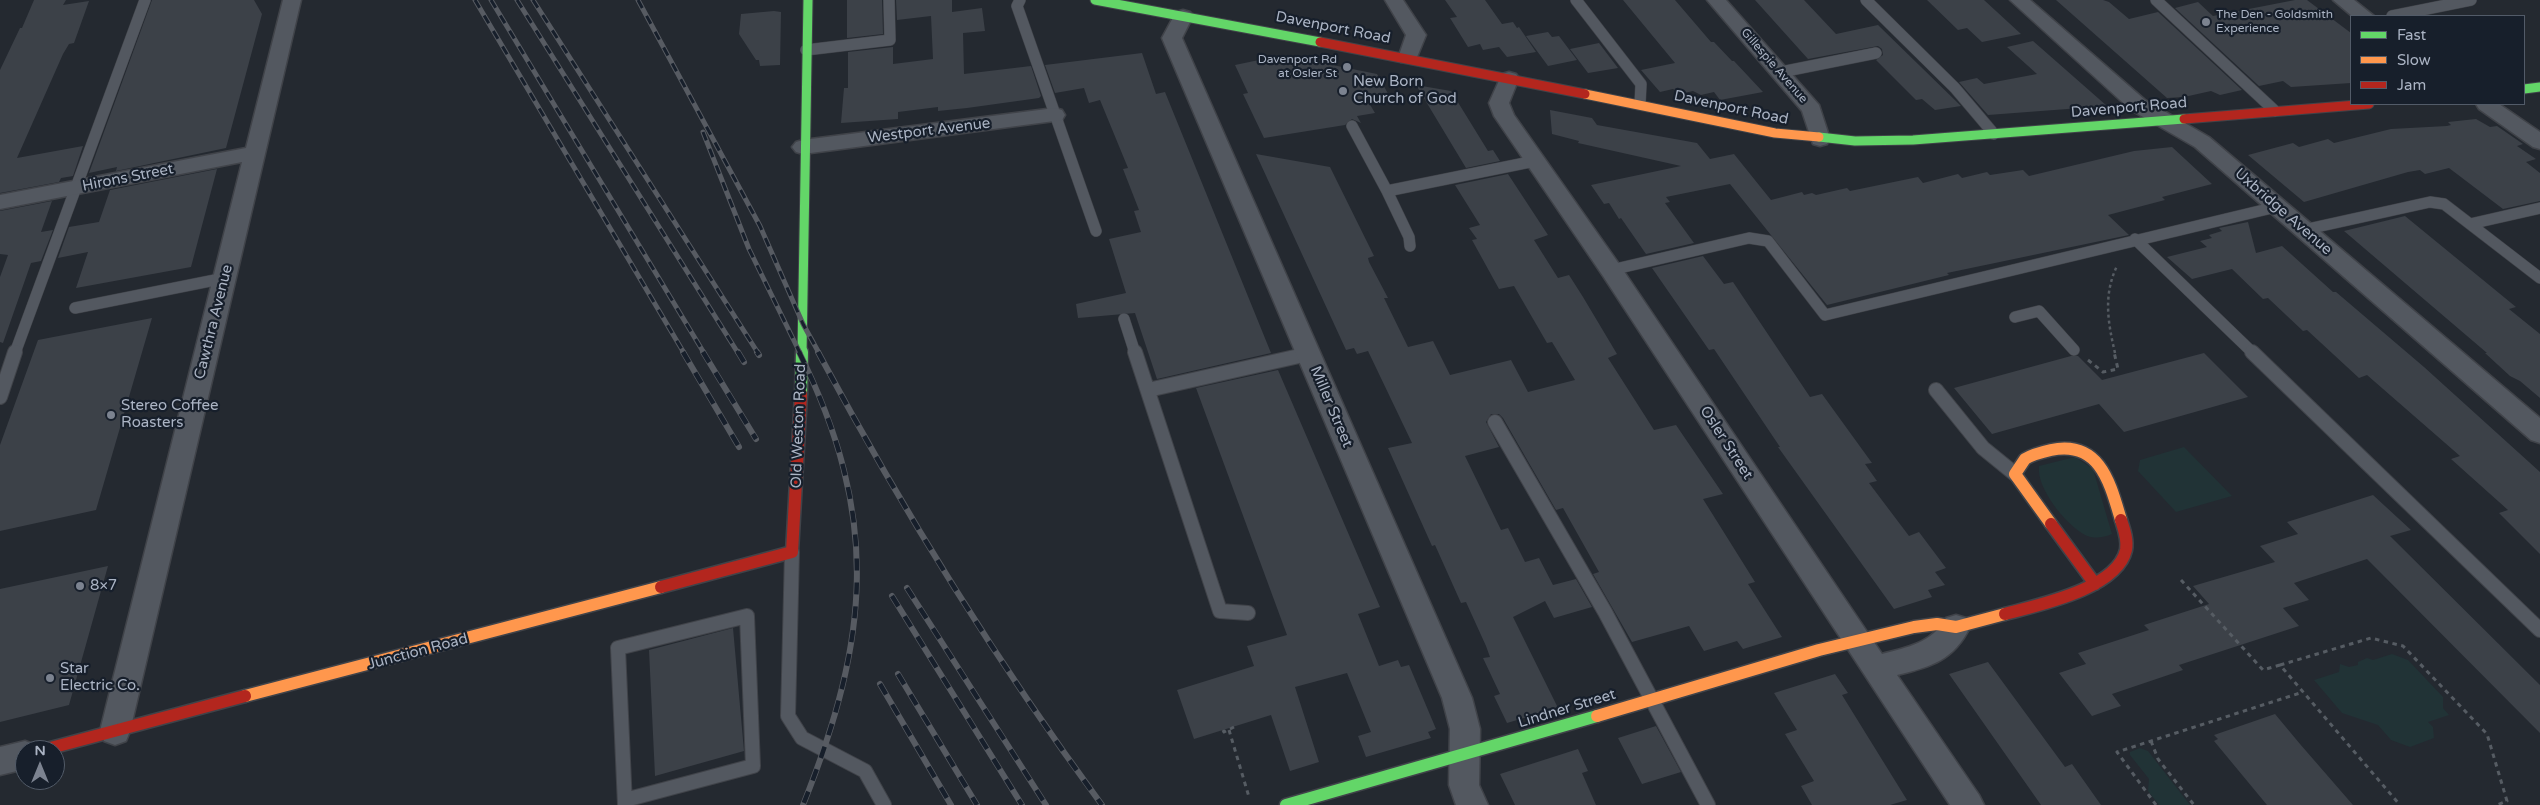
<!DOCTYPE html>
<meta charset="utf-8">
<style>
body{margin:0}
#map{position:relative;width:2540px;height:805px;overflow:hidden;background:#242930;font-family:"Varela Round",sans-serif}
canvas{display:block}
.legend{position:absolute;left:2350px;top:15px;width:175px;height:90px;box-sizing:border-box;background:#171f2b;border:1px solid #525b68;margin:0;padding:6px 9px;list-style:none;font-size:15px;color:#abb4c4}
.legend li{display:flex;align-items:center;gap:10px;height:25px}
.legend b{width:25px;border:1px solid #525b68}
.north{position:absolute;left:15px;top:740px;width:50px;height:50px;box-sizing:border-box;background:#171f2b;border:1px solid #525b68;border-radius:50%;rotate:0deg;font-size:14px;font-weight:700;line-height:20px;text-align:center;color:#abb4c4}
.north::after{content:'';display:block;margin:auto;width:18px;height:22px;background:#7c8390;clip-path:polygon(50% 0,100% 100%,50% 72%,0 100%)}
</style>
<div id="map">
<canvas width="2540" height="805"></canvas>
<ul class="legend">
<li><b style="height:6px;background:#63d668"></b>Fast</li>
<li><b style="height:6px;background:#ff974d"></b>Slow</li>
<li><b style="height:6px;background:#b3261e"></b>Jam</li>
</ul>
<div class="north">N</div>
</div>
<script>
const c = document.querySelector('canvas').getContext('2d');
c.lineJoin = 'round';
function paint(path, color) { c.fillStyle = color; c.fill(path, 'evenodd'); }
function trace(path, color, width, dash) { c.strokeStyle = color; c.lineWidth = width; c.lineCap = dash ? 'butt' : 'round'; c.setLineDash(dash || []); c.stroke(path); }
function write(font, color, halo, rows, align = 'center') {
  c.font = font + ' "Varela Round",sans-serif'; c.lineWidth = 4.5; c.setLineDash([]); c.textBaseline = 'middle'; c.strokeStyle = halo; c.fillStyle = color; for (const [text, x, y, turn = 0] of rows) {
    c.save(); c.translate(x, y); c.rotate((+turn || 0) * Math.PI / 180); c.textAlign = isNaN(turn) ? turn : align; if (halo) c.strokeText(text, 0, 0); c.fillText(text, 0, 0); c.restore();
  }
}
paint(new Path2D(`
 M2184 447 2232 496 2176 512 2138 471 2140 460Z
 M2075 457 2093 469 2112 534C2103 538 2094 539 2085 535 2066 525 2036 488 2039 466Z
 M2392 654 2408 660 2443 697V708L2449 715 2428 722 2433 727 2434 738 2410 747 2391 740 2378 725 2342 713 2314 680 2339 672 2340 664 2349 667 2358 665V662L2367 658 2373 660Z
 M2140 748 2148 751 2190 805H2159L2148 791 2149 779 2130 755V752Z`), '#213336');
paint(new Path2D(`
 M34 0H66L63 5 89 1 74 43 69 44 63 54 17 158 83 146 73 176 61 178 59 182 0 193V70L20 28H22Z
 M152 0H254L262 14 226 148 116 171 117 167 89 173Z
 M847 0H882L883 34 847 38Z
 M896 0H952V12L982 8 985 31 963 33 964 74 1031 66 1041 96 1039 98 967 108 938 111V107L898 112V119L841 123 844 88H848V52L893 47V64L933 59 931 16 897 20Z
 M1445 0H1485L1502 24 1513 22 1517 28 1519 27 1536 52 1507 57 1499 47 1483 50 1480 44 1468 47 1450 18 1457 17Z
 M1623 0H1675L1711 42H1714L1732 61H1734L1763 92 1720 100 1714 92 1701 95 1693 91 1680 94 1673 89 1660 92 1641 70 1675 63Z
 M1755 0H1804L1836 34 1878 25 1961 106 1935 110 1922 99 1916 100 1876 60 1883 55 1882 49 1878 46 1808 59Z
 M1927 0H1984L2021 34 1982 42 1967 28 1958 30Z
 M2056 0H2103L2109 2 2129 19 2158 12 2242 90 2220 95 2211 91 2184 97 2167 98Z
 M2295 0H2307L2351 33V83L2291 87 2283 81 2259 86 2175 8 2198 2 2213 16Z
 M774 11 781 12 780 65 760 66 759 60H756L739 34 741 14Z
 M1548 32 1552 37 1559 36 1577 60 1548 66 1526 36Z
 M2033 41 2107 106 1988 115 1959 82 1977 78 1984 84 2037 74 2007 47Z
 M1599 43 1618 68 1588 73 1570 49Z
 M1142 53 1156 94 1165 92 1271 353 1157 379 1135 313 1078 318 1076 304 1126 293 1109 239 1141 232 1134 211 1139 210 1123 169 1128 168 1100 100 1089 103 1084 88 1055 93 1045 65Z
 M1283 55 1377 74 1391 99 1369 103 1375 113 1357 116 1361 123 1352 119 1345 125 1264 138 1243 94 1248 93 1235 65Z
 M1416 85 1451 91 1488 151 1493 150 1500 161 1466 168Z
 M1550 110 1592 118 1597 125 1697 143 1710 159 1734 154 1771 200 1802 192 1804 195 1812 193 1816 195 1847 188 1850 191 1918 177 1923 183 1958 174 1962 178 1987 172 1990 175 2023 170 2029 176 2134 151 2172 147 2212 184 2162 197 2165 200 2108 215 2129 235 1947 273 1949 275 1827 305 1730 184 1666 197 1670 202 1665 203 1694 243 1646 254 1621 218 1619 219 1609 203 1604 204 1591 185 1681 166 1578 143 1579 141 1552 134Z
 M2476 119 2490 127 2497 126 2523 144 2517 146 2536 159 2526 162 2540 173V201L2503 209 2449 168 2425 174 2420 170 2408 172 2304 202 2248 155 2293 143 2299 147 2328 139 2334 143 2391 129 2447 126 2451 125 2448 122Z
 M1256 154 1330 167 1374 256 1368 258 1369 262 1388 298H1384L1408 347 1433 341 1450 375 1511 360 1528 392 1575 380 1552 342 1547 343 1514 286 1499 289 1472 240 1477 239 1469 228 1480 225 1455 185 1508 174 1548 235 1534 240 1558 278 1569 275 1583 297 1617 354 1608 358 1654 430 1676 425 1723 494 1703 499 1755 582 1748 584 1782 637 1743 649 1737 641 1704 651 1689 626 1632 642 1593 574 1599 572 1563 508 1556 510 1503 418 1499 414H1491L1486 422 1499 447 1465 456 1501 530 1508 528 1525 562 1539 558 1553 585 1576 579 1592 607 1554 618 1545 601 1513 617 1558 708 1507 723 1494 696 1500 694 1483 658 1490 657 1486 646 1466 602 1461 603 1435 545 1432 546 1388 448 1412 443 1368 351 1357 354 1354 348 1346 350Z
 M217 169 191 267 76 288 88 252 58 258 69 227 99 222 110 190Z
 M52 201 41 232 53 230 41 261 31 263 3 343 0 342V277L8 255 0 254V211Z
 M2405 216 2516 307 2509 309 2540 334V398L2520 381 2510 376 2485 353H2487L2344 231Z
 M2248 222 2256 253 2282 246 2333 292H2336L2424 367 2540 472V554L2499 513 2508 510 2451 459 2460 456 2367 375 2359 378 2307 330 2303 331 2268 298 2263 299 2232 269 2192 279 2167 257 2207 247 2200 241 2212 238 2209 235 2222 231 2219 228Z
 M1703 256 1724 284 1733 282 1810 397 1822 394 1872 463 1865 464 1877 481 1869 483 1909 536 1919 532 1946 568 1935 572 1945 585 1928 590 1932 597 1894 609 1778 447H1780L1714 349 1709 350 1652 268Z
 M152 318 96 510 0 531V445L38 340Z
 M2204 353 2248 397 2124 432 2099 404 1992 434 1954 388 2071 356H2078L2102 380Z
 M1278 370 1380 607 1358 614 1379 666 1398 660 1401 667 1409 665 1436 729 1428 732 1431 738 1366 757 1358 736 1371 732 1347 673 1295 687 1319 762 1290 771 1271 715 1194 739 1177 690 1254 666 1247 646 1287 635 1196 388Z
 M2373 495 2411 530 2390 536 2540 685V733L2367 559 2294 583 2309 600 2283 608 2299 626 2179 665 2183 670 2112 694 2121 706 2092 716 2059 673 2086 664 2078 653 2149 630 2144 625 2209 604 2193 586 2275 562 2260 546 2298 534 2287 522Z
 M108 566 69 705 0 722V589Z
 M733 628 744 751 655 776 649 650Z
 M1988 662 2065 767 2072 764 2101 805H2041L1949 674Z
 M1835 674 1848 693 1842 695 1907 800 1890 805H1812L1801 786 1814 781 1785 734 1797 730 1774 693Z
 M2275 714 2300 744 2353 805H2267L2214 741 2218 739 2214 735Z
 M1656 726 1681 772 1642 784 1618 738Z
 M1578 749 1588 771 1582 773 1596 805H1515L1500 774Z`), '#3c4148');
const laneFar1 = new Path2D(`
 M1020 0 1017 6 1096 231
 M1576 0 1641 84 1640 104
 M1866 0 1955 88 1994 134
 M2156 0 2275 111
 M2392 16 2471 0
 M806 50 890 40 889 0
 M1781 72 1876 53
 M1352 126 1387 191
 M2470 224 2540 208
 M2303 230 2430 202 2444 204 2540 278
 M2135 239 2253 353
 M1410 246 1409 237 1387 191 1535 161
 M1611 270 1749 238 1768 241 1825 315 2276 207
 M75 308 225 278
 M2015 317 2039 311 2074 350
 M1124 319 1135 353
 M15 353 145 0`);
const lane = new Path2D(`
 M1135 352 1220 611 1248 613
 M2252 352 2540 630
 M1148 390 1308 354
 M1936 390 1983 448 2015 474
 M0 397 15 352
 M1495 422 1605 612 1708 805
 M792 552 788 716 802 738 865 771 884 805
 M625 800 753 766 747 616 618 648 625 805`);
const street = new Path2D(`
 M283 0H301L130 731 126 741 115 745 104 741 100 731 242 162 0 209V195L246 148Z
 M1385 0H1403L1426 35 1415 62H1401L1398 58 1406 35Z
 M1707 0H1726L1819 105 1830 139 1827 144 1820 146 1813 144 1802 111Z
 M2010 0H2030L2145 100 2209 137 2540 418V443L2531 440 2195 147 2131 110Z
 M2333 0H2354L2374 16H2352Z
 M1183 10 1190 12 1193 16 1182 38 1472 698 1480 729 1479 785 1488 805H1456L1449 785 1450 729 1442 698 1162 38 1176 12Z
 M1509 72 1516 74 1519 78 1509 103 1514 115 1619 264 1882 654C1908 647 1932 643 1946 618L1956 615 1966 618 1970 627C1954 660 1931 667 1897 675L1979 795 1984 805H1950L1603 276 1494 116 1489 103 1502 74Z
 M2476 104H2499L2540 132V149L2533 147 2479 109Z
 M1055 108 1062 110 1065 115 1062 120 803 154 796 152 792 147 796 142 803 140Z
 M25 741 36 745 38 750H25V769L0 775V747Z`);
const fastFar1 = new Path2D(`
 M1095 0 1320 42
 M2524 89 2540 87
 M1819 137 1855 141 1913 140 2184 119
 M802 353 808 0`);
const fast = new Path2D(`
 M801 394 802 352
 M1286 805 1597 716`);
const slowFar1 = new Path2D(`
 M1585 94 1775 133 1819 137`);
const slow = new Path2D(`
 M2051 524 2015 474 2025 459C2033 454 2042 452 2051 450 2100 440 2110 483 2121 520
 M245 696 661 587
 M1597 716 1819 650 1914 627 1937 624 1956 627 2005 614`);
const jamFar1 = new Path2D(`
 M1320 42 1585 94
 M2184 119 2369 104`);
const jam = new Path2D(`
 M2051 524 2095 584
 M661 587 792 552 801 394
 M2005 614C2038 605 2117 589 2126 550 2128 540 2124 529 2121 520
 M43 750 245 696`);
trace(laneFar1, '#404349', 12);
trace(lane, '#404349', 16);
trace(street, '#404349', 3);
trace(fastFar1, '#404349', 11);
trace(fast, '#404349', 15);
trace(slowFar1, '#404349', 11);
trace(slow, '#404349', 15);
trace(jamFar1, '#404349', 11);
trace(jam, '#404349', 15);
trace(new Path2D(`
 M2115 353C2108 323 2103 295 2117 266`), '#565c63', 2.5, [3, 3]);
trace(new Path2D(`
 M2088 360 2103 372 2118 369 2114 352
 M2181 580 2263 670 2280 665 2400 805
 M2280 665 2371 638 2403 646 2487 734 2507 801 2497 805
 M1223 730 1224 732 1234 727
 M1229 730 1249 797
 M2151 741 2158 759 2194 805
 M2156 805 2117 752 2303 692`), '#565c63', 3, [4.5, 4.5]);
trace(laneFar1, '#535860', 11);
trace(lane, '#535860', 14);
paint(street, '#535860');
trace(fastFar1, '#63d668', 9);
trace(fast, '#63d668', 12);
trace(slowFar1, '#ff974d', 9);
trace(slow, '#ff974d', 12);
trace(jamFar1, '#b3261e', 9);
trace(jam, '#b3261e', 12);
const railFar1 = new Path2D(`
 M475 0 684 353
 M491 0 704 353
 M517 0 738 353
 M533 0 758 353
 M638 0 760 226 803 324 819 353
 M703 132 749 249 800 353`);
const rail = new Path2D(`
 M683 352 739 447
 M703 352 756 439
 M738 352 744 362
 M757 352 759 355
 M799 352C881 517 870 638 803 805
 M818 352C902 509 996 661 1102 805
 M907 588 1046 805
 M892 596 1022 805
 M898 674 977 805
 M880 684 951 805`);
trace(railFar1, '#575b62', 5);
trace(rail, '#575b62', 6);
trace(railFar1, '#171f2b', 3, [9]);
trace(rail, '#171f2b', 4.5, [12]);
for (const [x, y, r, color] of [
 [2206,22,5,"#7c8390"],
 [1347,67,5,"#7c8390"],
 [1343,91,5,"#7c8390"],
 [111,415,5,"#7c8390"],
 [80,586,5,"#7c8390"],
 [50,678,5,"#7c8390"]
]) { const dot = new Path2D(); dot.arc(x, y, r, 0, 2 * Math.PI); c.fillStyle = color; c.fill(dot); trace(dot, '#171f2b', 2); }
write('12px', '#abb4c4', '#171f2b', [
 ["The Den - Goldsmith",2216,15],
 ["Experience",2216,29],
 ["Davenport Rd",1337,60,"right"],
 ["at Osler St",1337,74,"right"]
], 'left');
write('12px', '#abb4c4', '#171f2b', [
 ["Gillespie Avenue",1774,66,49]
]);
write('15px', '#abb4c4', '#171f2b', [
 ["Davenport Road",1333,28,11],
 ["Davenport Road",1731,108,12],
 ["Davenport Road",2129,108,-5],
 ["Westport Avenue",929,131,-7],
 ["Hirons Street",128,178,-11],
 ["Uxbridge Avenue",2283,212,41],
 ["Cawthra Avenue",214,322,-76],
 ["Miller Street",1331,407,67],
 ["Old Weston Road",799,426,-88],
 ["Osler Street",1726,443,57],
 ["Junction Road",418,652,-15],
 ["Lindner Street",1567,709,-17]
]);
write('15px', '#abb4c4', '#171f2b', [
 ["New Born",1353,82],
 ["Church of God",1353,99],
 ["Stereo Coffee",121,406],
 ["Roasters",121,423],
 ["8×7",90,586],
 ["Star",60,669],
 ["Electric Co.",60,686]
], 'left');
</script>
